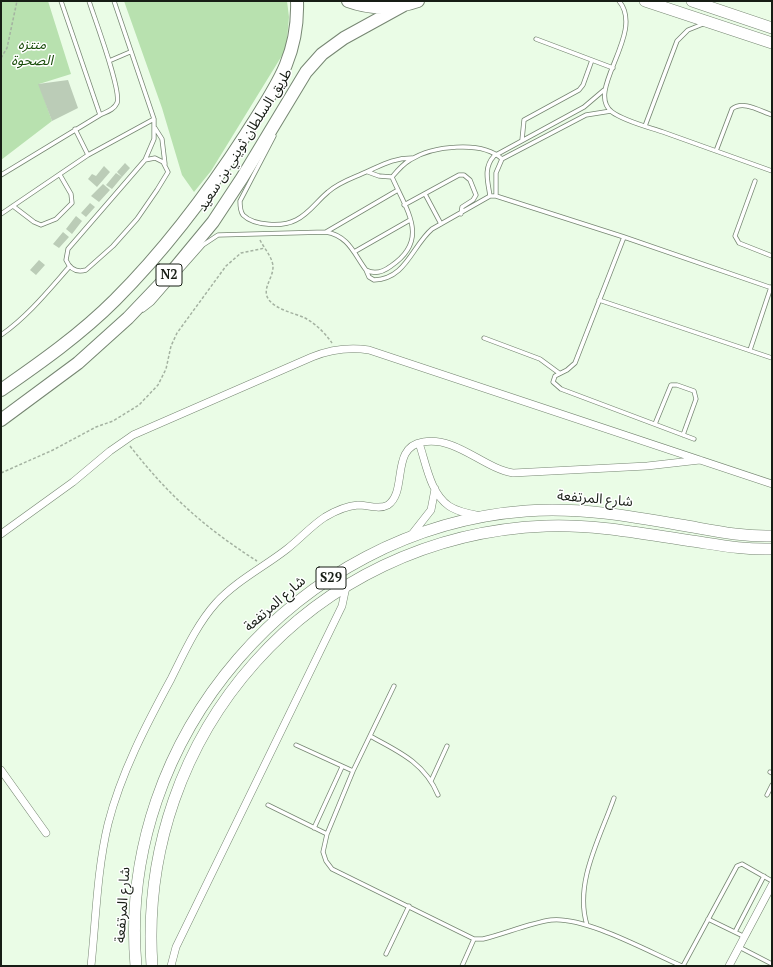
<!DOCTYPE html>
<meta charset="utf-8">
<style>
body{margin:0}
#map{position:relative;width:773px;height:967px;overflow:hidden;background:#eafce6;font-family:"PT Serif",serif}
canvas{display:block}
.frame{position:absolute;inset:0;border:2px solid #171d15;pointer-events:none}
</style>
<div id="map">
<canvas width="773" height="967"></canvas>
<div class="frame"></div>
</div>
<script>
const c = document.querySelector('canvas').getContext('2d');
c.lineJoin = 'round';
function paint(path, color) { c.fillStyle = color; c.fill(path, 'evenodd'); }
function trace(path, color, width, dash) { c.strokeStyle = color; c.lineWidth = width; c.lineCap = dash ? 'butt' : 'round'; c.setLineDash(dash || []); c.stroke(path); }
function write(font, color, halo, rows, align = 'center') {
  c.font = font + ' "PT Serif","Noto Sans Arabic",serif'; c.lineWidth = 3; c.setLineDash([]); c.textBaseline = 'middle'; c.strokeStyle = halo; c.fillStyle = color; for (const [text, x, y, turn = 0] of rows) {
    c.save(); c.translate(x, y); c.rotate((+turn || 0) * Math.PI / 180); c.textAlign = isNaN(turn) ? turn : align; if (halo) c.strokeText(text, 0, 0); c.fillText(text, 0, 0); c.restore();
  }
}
paint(new Path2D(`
 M1 1H48L71 74 39 84 52 121 1 160Z
 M124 1H287L289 17 286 49 211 171 194 192 182 175 162 108Z`), '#b8e1af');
paint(new Path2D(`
 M68 80 78 108 52 121 38 84Z
 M125 163 130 168 122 177 117 172Z
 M104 166 110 172 97 187 88 179 92 174 96 176Z
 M116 173 122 177 112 189 106 185Z
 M103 184 110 190 99 202 91 196Z
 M90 203 95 207 86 217 81 213Z
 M76 216 82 221 72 234 66 229Z
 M63 232 69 237 59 248 53 244Z
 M39 260 45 265 36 275 30 270Z`), '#bbccb7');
const service = new Path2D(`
 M61 1 100 115C106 112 114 110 117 103 122 91 94 17 89 1
 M114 1 154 119V139L145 160
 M619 1C646 33 584 91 612 112 624 121 648 127 663 132 699 145 736 158 772 171
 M536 39 613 68
 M109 61 130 52
 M645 126 677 41 688 30 703 24
 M155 128 162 139 165 164
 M75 129 88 155
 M274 136 240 201C240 206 240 211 243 215 254 226 283 227 296 220 309 214 317 201 328 192 339 182 353 178 366 172 382 165 393 158 412 158
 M522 140 524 120 579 90 583 85 592 60
 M716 151 732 109C743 100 760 111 772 115
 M155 158 163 162 168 172 157 190 137 219 113 246 86 270C76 273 70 269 66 260L68 249 145 160Z
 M368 172 379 176 392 177
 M1 175 100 115
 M392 177C397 171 403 164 410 160 432 146 482 140 502 159
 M755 181 735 236 739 243 772 256
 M425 194 441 224
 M490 196C488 182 483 168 494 156L584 107 604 90
 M496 196V173L502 159 586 115 611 111
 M404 205 459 175H464L470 180 476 195 473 200 462 207 461 214
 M13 206 34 222 41 225 56 219 72 203 71 194 60 175
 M1 214 88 155 154 119
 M326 232 398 190
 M624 237 575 363 567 370 555 376 553 382 561 389 694 439
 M354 252 410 220
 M366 270 369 277 374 280C406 279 412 246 432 229L490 196H496L624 237 772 288
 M180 271 203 245 218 235 326 232C349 236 354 254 366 270 375 275 383 272 391 266 430 240 407 211 392 177
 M599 300 772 358
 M143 310 152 303 172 280
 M1 335C28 316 48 291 70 266
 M484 338 540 359 559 373
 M750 350 771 287
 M655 424 671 385H677L694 391 696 399 683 435
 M394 686 353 771 327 834 323 852 326 861 332 869 474 939H483C504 934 530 923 551 920 585 916 649 952 682 966
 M370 736C398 751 425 763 438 795
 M296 745 353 771
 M770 772 772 773
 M431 781 447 746
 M767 795 772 785
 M268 805 327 834
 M314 828 342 767
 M708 919 745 937
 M587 925C574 883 600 838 614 798
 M735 932 764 876
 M739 947 772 964
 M386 954 409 906
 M462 966 474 939
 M683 966 737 866 742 864 772 881`);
const minor = new Path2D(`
 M419 443C426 463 430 493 449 506 458 512 470 514 481 516
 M1 534 73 482 110 451 133 435 312 357C332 349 349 347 369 350L772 484
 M409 538 431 510 435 489
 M1 770 46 833
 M91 966C96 919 97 870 108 824 121 773 146 725 171 679 184 653 197 624 216 603 236 581 264 567 287 549 300 539 311 526 325 517 335 511 346 506 358 505 368 505 379 510 388 505 408 491 390 447 423 442 456 436 483 468 513 473L647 466 700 460
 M171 966 176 947 342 606 346 587
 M729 966 772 885`);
const primary = new Path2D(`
 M645 1 772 43
 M692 1 772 28
 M136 966C116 737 298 528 526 511 579 507 630 516 681 525 711 530 741 537 772 536
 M152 966C136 733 312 535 546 526 595 524 644 534 692 541 719 545 745 550 772 549`);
const trunk = new Path2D(`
 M348 1C370 9 395 9 418 1
 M1 390C40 363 81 334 115 300 165 250 208 193 246 134 275 88 299 57 297 1
 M1 420 78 363 128 318 170 274 213 222 242 178 306 72 322 54 344 38 404 5`);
trace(service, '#768672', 5);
trace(minor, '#768672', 8);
trace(primary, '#768672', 12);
trace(trunk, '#768672', 14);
trace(new Path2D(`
 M1 58 7 48 17 1
 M260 240C264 248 273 258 273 267 273 279 261 289 269 300 277 310 294 313 305 318 316 324 325 333 332 343
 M130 446C168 495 205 528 257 561
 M1 473 53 450 96 427 113 421 139 405 158 385 166 369 171 346 177 333 226 266 241 253 265 248`), '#a4b2a1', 1.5, [3, 2]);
trace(service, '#fff', 3.5);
trace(minor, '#fff', 7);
trace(primary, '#fff', 11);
trace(trunk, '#fff', 12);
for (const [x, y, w] of [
 [169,275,26],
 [331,578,30]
]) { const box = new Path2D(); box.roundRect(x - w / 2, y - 11, w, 22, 3); c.fillStyle = '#fff'; c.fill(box); trace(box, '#171d15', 1); }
write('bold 13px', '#171d15', null, [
 ["N2",169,275],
 ["S29",331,578]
]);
write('italic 14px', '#1a4d0b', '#fff', [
 ["منتزه",32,45],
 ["الصحوة",32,61]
]);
write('14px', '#171d15', '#fff', [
 ["طريق السلطان ثويني بن سعيد",245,140,-58],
 ["شارع المرتفعة",595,499,5],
 ["شارع المرتفعة",275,604,-41],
 ["شارع المرتفعة",123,905,-86]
]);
</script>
